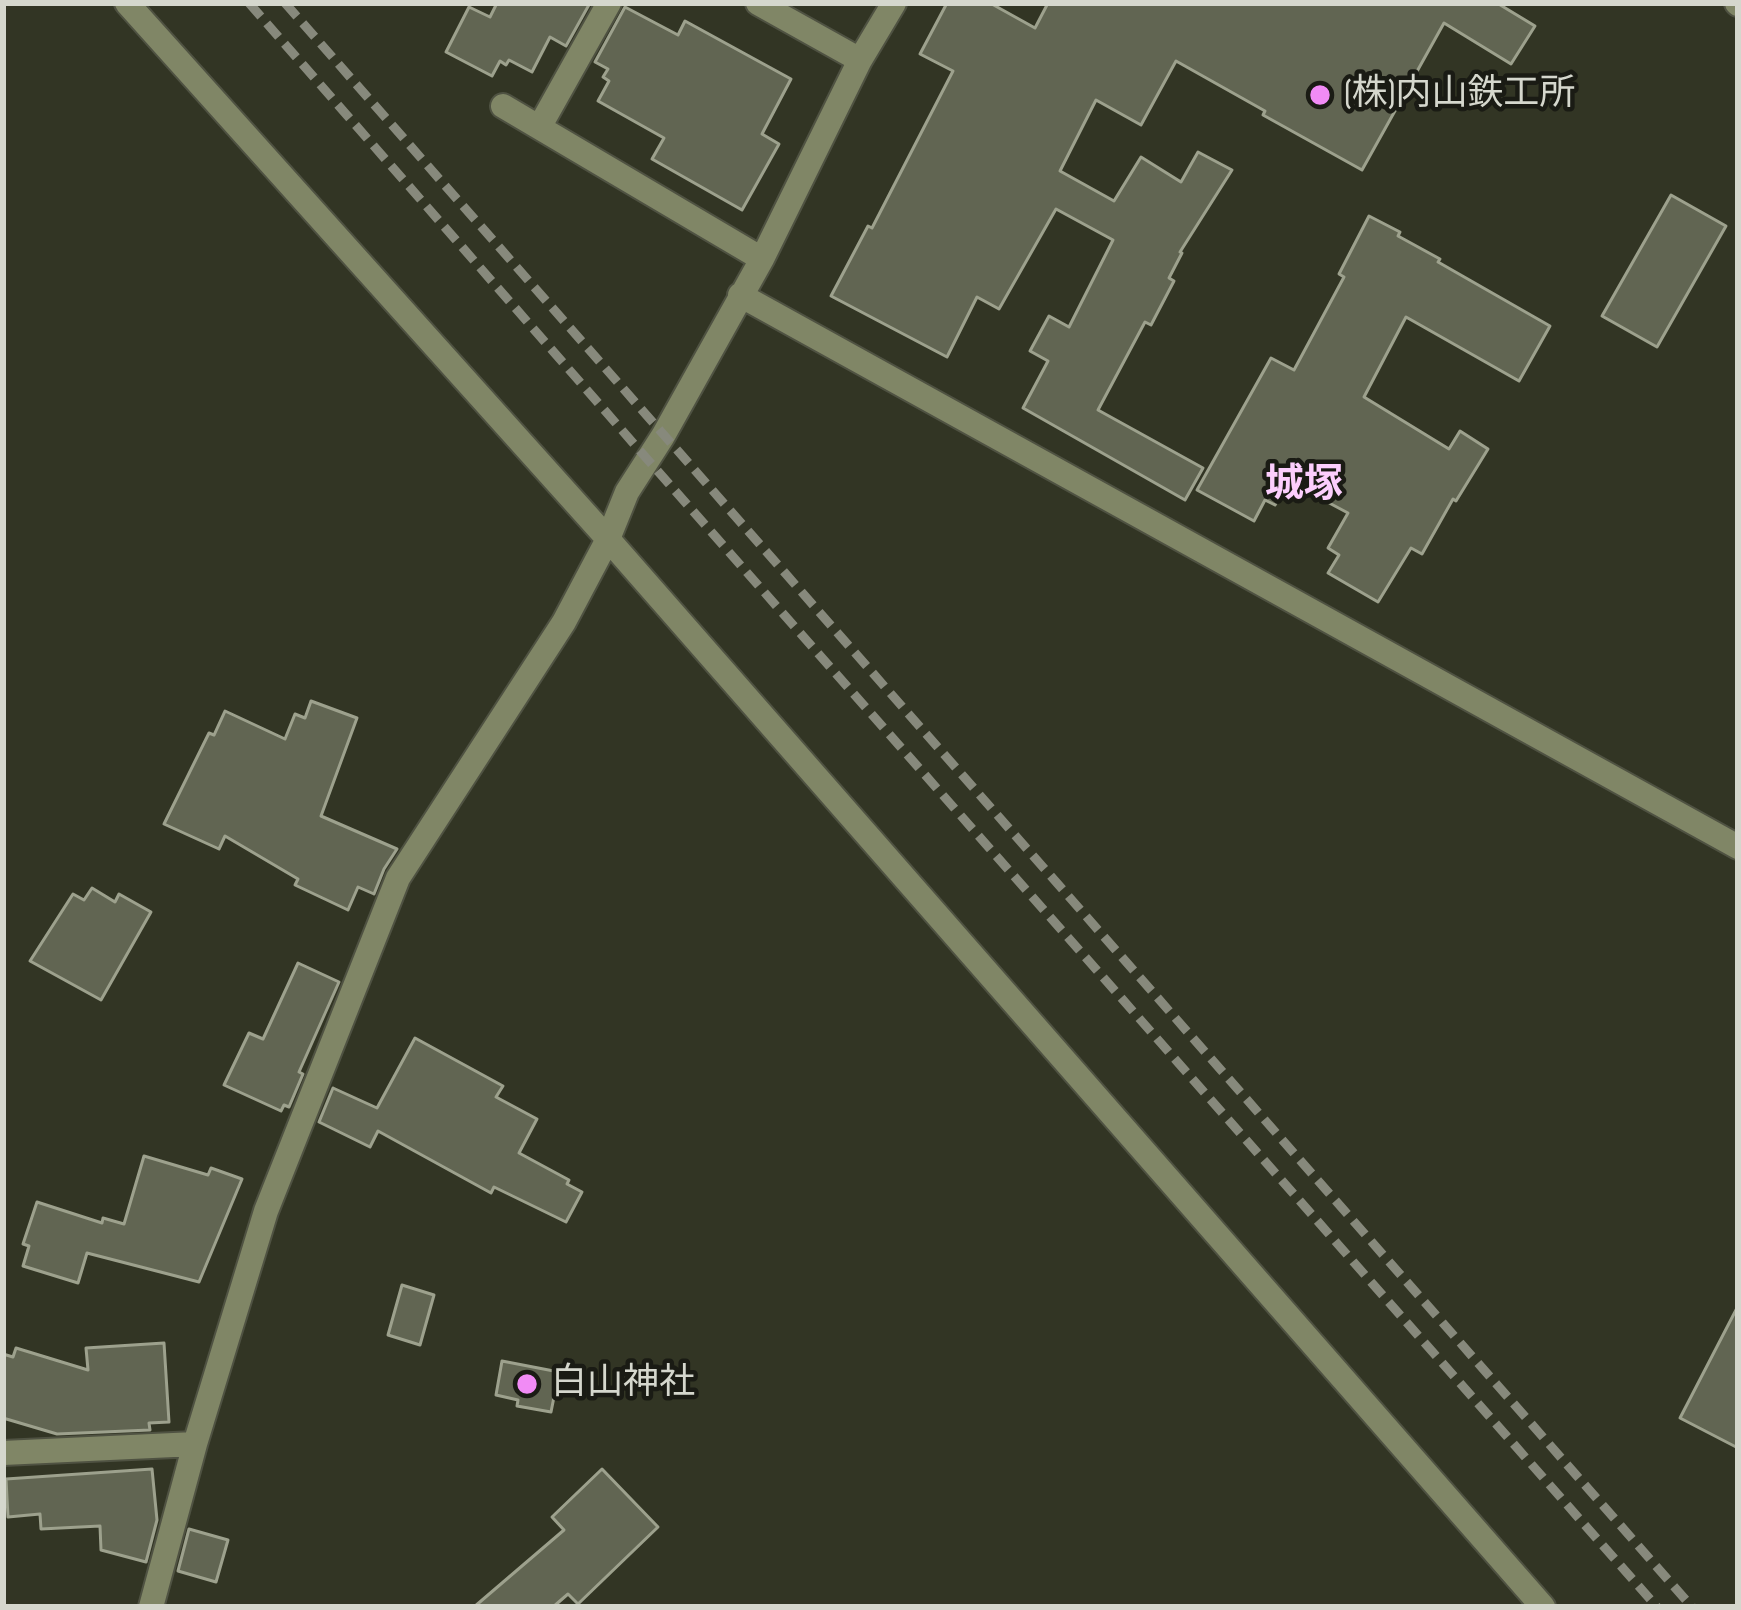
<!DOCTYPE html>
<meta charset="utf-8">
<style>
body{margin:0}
#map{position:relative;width:1741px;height:1610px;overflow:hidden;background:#323524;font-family:"Sofia Sans Condensed",sans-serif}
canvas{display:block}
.frame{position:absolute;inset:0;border:6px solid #d5d7cd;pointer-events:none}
</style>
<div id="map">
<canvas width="1741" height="1610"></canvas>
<div class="frame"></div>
</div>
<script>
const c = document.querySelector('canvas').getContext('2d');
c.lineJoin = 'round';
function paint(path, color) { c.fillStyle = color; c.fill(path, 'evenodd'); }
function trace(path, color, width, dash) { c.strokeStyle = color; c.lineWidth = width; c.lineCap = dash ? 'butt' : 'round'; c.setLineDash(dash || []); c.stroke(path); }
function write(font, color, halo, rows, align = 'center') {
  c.font = font + ' "Sofia Sans Condensed","Noto Sans JP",sans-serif'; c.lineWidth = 9; c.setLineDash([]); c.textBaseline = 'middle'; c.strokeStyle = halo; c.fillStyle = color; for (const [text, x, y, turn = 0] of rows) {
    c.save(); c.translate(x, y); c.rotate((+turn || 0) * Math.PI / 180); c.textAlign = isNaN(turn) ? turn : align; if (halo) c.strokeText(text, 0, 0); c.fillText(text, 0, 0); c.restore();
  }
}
const building = new Path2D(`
 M492 3H590L566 46 550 37 532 72 509 60 506 65 500 61 492 76 446 52 469 7 490 17 496 5Z
 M947 3H990L1035 28 1048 3H1497L1535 26 1511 64 1444 23 1362 170 1263 115 1265 111 1176 61 1141 125 1096 100 1060 171 1114 201 1141 157 1181 182 1198 152 1232 170 1180 252 1182 253 1169 278 1174 281 1151 325 1145 322 1098 410 1203 468 1185 500 1023 408 1048 361 1030 351 1049 316 1069 327 1113 240 1056 209 999 309 977 297 947 357 831 296 868 226 872 228 953 71 920 54Z
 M625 7 678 35 685 21 791 79 762 134 779 144 742 210 652 159 664 138 598 101 609 81 603 77 608 69 595 62Z
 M1671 195 1726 226 1657 347 1602 316Z
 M1369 216 1400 232 1398 236 1440 259 1438 262 1550 326 1519 381 1406 317 1364 397 1449 449 1460 431 1488 449 1456 501 1453 499 1422 554 1411 548 1378 602 1328 573 1339 555 1328 548 1348 513 1288 481 1275 505 1265 500 1254 521 1197 490 1271 358 1294 370 1344 277 1339 274Z
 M311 701 357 718 321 816 397 849 384 869 374 894 358 887 348 910 295 885 298 879 225 836 219 849 164 824 209 733 214 735 225 711 285 739 295 714 305 718Z
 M92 888 115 902 119 894 151 912 101 1000 30 961 73 894 84 900Z
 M298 963 339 982 299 1072 303 1074 289 1107 284 1105 281 1111 224 1085 249 1033 263 1039Z
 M415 1038 503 1086 496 1097 537 1119 519 1153 569 1180 567 1184 582 1192 566 1222 494 1187 491 1193 378 1131 370 1147 319 1122 333 1088 377 1108Z
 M144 1156 208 1175 211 1168 242 1179 199 1282 87 1253 78 1283 23 1266 29 1246 23 1244 37 1202 102 1223 103 1218 124 1224Z
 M402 1285 434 1295 420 1345 388 1335Z
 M1738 1306V1448L1680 1418Z
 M164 1343 169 1422 149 1423 150 1430 57 1434 3 1418V1354L13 1357 16 1348 88 1370 86 1348Z
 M502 1361 559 1372 551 1412 517 1406 518 1400 496 1395Z
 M152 1469 157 1520 146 1562 101 1550 100 1526 41 1529 40 1514 8 1517 6 1479Z
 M602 1469 658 1527 578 1604 568 1594 553 1607H474L564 1530 552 1517Z
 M189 1529 228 1540 216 1582 178 1571Z`);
paint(building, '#616552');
trace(building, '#9da18d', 3);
const minor = new Path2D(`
 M127 3 608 539 1543 1607
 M758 3 860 60
 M503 106 762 259
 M540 126 609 3
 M740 295 1738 847
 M3 1453 195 1444
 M151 1607 195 1444 266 1211 398 878 564 622 608 539 627 492 663 436 762 259 860 60 894 3`);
const tertiary = new Path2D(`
 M1737 3 1738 4`);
trace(minor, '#4f5242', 28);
trace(tertiary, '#4f5242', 28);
trace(minor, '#808666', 24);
trace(tertiary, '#808666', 24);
trace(new Path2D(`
 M249 3 648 460 1657 1607
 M285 3 1692 1607`), '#87897c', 9, [18, 9]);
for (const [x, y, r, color] of [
 [1320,95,12,"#f18bf5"],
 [527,1384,12,"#f18bf5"]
]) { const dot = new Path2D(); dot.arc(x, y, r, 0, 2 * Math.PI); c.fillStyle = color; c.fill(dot); trace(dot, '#1a1b14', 4.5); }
write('36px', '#d5d7cd', '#1a1b14', [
 ["(株)内山鉄工所",1344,95],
 ["白山神社",551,1384]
], 'left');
write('bold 39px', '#fccefd', '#1a1b14', [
 ["城塚",1304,486]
]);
</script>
